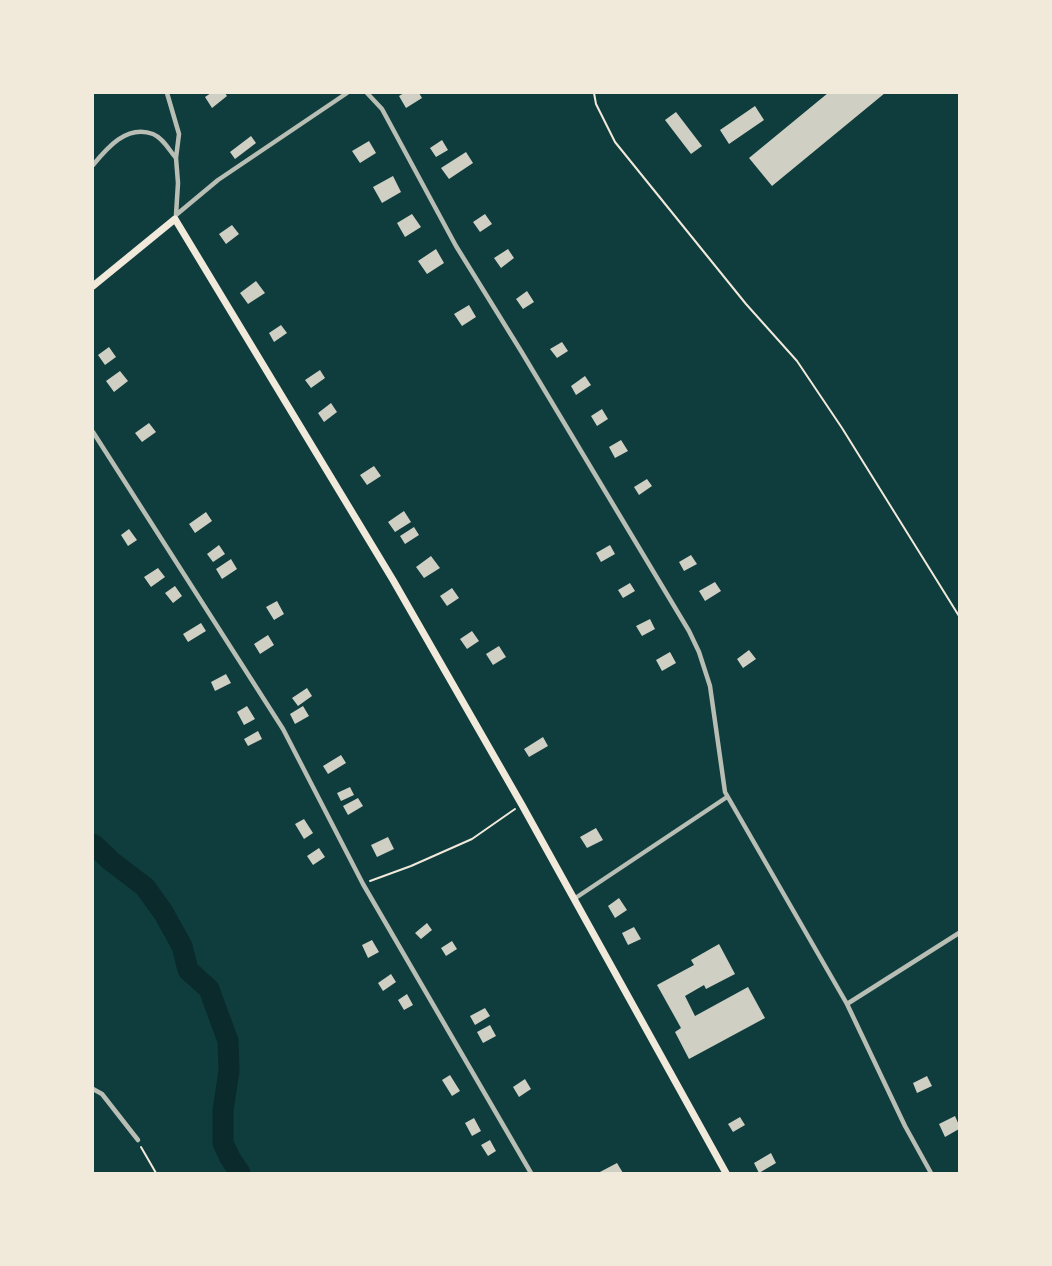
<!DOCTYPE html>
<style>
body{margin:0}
#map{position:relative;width:1052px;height:1266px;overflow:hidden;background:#0f3d3e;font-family:Roboto,sans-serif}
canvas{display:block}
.frame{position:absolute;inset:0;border:94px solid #f1e9da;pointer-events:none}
</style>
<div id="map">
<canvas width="1052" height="1266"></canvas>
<div class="frame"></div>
</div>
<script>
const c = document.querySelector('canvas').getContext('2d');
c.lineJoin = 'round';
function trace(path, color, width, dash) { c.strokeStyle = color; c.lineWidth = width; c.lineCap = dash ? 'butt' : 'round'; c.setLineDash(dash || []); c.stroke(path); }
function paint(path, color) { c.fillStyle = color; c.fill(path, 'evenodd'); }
trace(new Path2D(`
 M93 844 111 861 145 887 163 912 182 946 188 970 209 989 228 1041 229 1071 223 1110V1143L230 1158 240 1173`), '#0a2a2b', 21);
paint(new Path2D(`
 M211 93H225L227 96 212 108 205 97Z
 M404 93H419L422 98 406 108 399 96Z
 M828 93H885L772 186 749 158Z
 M755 106 764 120 729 144 720 130Z
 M676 112 702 146 691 154 665 120Z
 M251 136 256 143 235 159 230 152Z
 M442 140 448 150 436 157 430 148Z
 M369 141 376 153 360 163 352 151Z
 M466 152 473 163 449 179 441 168Z
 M393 176 401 192 382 203 373 187Z
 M412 214 421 227 405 237 397 223Z
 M485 214 492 224 480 232 473 222Z
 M232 225 239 234 226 244 219 234Z
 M436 249 444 263 427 274 418 261Z
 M508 249 514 258 501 268 494 258Z
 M256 281 265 293 248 304 240 293Z
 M527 291 534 302 523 309 516 299Z
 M469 305 476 317 462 326 454 314Z
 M281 325 287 333 274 342 269 333Z
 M562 342 568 351 557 358 550 349Z
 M109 347 116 357 105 365 98 355Z
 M320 370 325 378 311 388 305 380Z
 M120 371 128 381 114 392 106 381Z
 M585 376 591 385 576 395 571 386Z
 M331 403 337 412 324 422 318 413Z
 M602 409 608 419 597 426 591 416Z
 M149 423 156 432 142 442 135 433Z
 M621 440 628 451 615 458 609 447Z
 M374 466 381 476 367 485 360 475Z
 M647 479 652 486 639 495 634 487Z
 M404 511 411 522 395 532 388 522Z
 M206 512 212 521 195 533 189 524Z
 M414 527 419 535 405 544 400 536Z
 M129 529 137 540 128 546 121 535Z
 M219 545 225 554 213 562 207 554Z
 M610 545 615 554 601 562 596 553Z
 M691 555 697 564 684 571 679 562Z
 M431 556 440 568 424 578 416 567Z
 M231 559 237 569 222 579 216 569Z
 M158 568 165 577 151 587 144 577Z
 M715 582 721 591 705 601 699 591Z
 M630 583 635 591 623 598 618 590Z
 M175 586 182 596 173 603 165 593Z
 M452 588 459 598 447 606 440 596Z
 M277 601 284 614 274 620 266 607Z
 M650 619 655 629 642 636 636 626Z
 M201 623 206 631 188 642 183 634Z
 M472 631 479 641 467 649 460 639Z
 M268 635 274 645 260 654 254 644Z
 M499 646 506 657 493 665 486 654Z
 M749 650 756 659 743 668 737 659Z
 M670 652 676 663 662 671 656 660Z
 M226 674 231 683 215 691 211 682Z
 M307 688 312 696 298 706 292 698Z
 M247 706 255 719 244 725 237 712Z
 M303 706 309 716 295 724 290 714Z
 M258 731 262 739 248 746 244 739Z
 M543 737 548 746 529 757 524 749Z
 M341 755 346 763 328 774 323 766Z
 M350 787 354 795 341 801 337 793Z
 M358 798 363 806 348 815 343 806Z
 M304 819 313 833 304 839 295 824Z
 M596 828 603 840 587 848 580 837Z
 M388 837 394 849 377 857 371 845Z
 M319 848 325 857 313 865 307 856Z
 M619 898 627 910 615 918 608 906Z
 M427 923 432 930 421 939 415 933Z
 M634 927 641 939 628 945 622 933Z
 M372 940 379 952 368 958 362 945Z
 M452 941 457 949 446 956 441 948Z
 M719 944 735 974 706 989 704 985 685 996 695 1016 748 987 765 1018 689 1059 675 1032 681 1028 657 985 694 965 691 960Z
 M391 974 396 982 383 991 378 983Z
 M407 994 413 1005 404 1010 398 1000Z
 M485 1008 490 1016 475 1025 470 1016Z
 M490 1025 496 1036 483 1043 477 1032Z
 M450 1075 460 1091 452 1096 442 1080Z
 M927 1076 932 1086 917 1093 913 1083Z
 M525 1079 531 1089 519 1097 513 1087Z
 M955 1116 959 1125V1129L945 1137 939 1124Z
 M740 1117 745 1125 733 1132 728 1124Z
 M474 1118 481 1131 472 1136 465 1123Z
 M490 1140 496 1151 488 1156 481 1145Z
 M771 1153 776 1163 759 1173 754 1163Z
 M617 1163 623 1173H598Z`), '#cfcfc3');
trace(new Path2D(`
 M594 93 596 104 615 142 746 304 797 361 842 428 959 616
 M370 881 411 866 472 839 515 809
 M141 1147 156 1173`), '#f1e9da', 2);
trace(new Path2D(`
 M167 93 179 134 176 158 178 183 176 215
 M367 93 382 109 456 246 521 351 689 631 699 652 710 686 725 792 847 1004 905 1126 931 1173
 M93 165C107 148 127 124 153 134 163 138 169 150 176 158
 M176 215 218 180 347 93
 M93 432 283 729 363 884 531 1173
 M574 899 727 797
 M847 1004 959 933
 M93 1089 102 1094 138 1140`), '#b8beb3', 4.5);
trace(new Path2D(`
 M93 286 175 219 393 580 522 805 726 1173`), '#f1e9da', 7);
</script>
